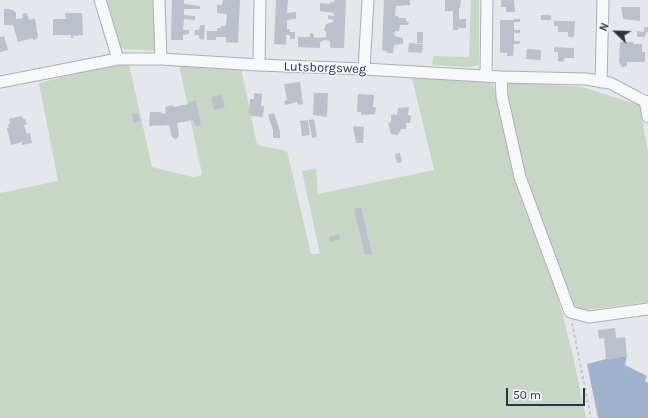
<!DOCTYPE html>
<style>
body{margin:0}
#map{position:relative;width:648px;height:418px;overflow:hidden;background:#e4e7ec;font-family:Karla,sans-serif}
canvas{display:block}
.north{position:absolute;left:596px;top:12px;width:40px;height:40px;-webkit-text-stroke:3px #f4f6f9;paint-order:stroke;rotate:293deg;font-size:11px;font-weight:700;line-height:16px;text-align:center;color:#2b3445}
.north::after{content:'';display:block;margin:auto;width:14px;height:18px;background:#2b3445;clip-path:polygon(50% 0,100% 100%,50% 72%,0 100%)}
.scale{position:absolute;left:506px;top:388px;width:79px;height:18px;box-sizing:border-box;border:2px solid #2b3445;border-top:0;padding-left:5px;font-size:12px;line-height:14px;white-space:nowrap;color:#2b3445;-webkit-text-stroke:3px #f4f6f9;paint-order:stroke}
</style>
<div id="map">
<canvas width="648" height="418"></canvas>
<div class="north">N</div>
<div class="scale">50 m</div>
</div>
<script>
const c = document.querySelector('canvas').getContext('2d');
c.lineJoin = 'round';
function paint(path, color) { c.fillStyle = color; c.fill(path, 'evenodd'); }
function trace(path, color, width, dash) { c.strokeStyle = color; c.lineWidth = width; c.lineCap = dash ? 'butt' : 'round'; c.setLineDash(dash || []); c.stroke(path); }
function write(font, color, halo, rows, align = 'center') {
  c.font = font + ' Karla,sans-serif'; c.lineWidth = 3; c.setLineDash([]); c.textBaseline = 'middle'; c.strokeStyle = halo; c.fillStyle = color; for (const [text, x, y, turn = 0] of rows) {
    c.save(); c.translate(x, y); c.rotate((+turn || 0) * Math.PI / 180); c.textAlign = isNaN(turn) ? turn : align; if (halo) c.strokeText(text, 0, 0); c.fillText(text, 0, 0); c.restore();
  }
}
paint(new Path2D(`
 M107 0H155V51L124 49 120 46Z
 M471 0H479V65L469 67 432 65 433 56 469 57Z
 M114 64H129L152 167 180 174 193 177 200 176 202 174 179 65 241 68 257 145 287 151 311 254H320L302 171 316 168 318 194 434 170 412 78 487 82 493 84 555 285 572 352 586 418H0V193L58 181 39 83Z
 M506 82 582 87 639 105 648 151V302L584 310 573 307 535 201 514 138 508 110Z`), '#c9d6c5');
paint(new Path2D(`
 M627 356 625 365 647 376 645 381 648 383V418H598L587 364 606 359Z`), '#9fb4cc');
paint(new Path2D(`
 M172 0H184V4L200 6V9H184V15L195 16V20L184 19 183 30H189V34L183 35V40H171Z
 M223 0H240L238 43 226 42V37H216V40H207V31H217V28H221V26H226L227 14 217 13V5H222Z
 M276 0H288L287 13 296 12V19H290V20H287V29H290V32H295V39H290V35H286V45L274 44Z
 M334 0H346L344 48H332L330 47V41L324 40 320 42V48L298 47V37H310V33H313L314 38 326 37V31H324L326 24 333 22 334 20 328 19V15L334 16V13L320 11V3L330 4V2H334Z
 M384 0H410V5L396 6 395 16H398V18H406V21L409 22 408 25H400L399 31H395L394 36 403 38V44L394 45 393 53H387V51L382 50Z
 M445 0H461L460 8H459V19H466V28H458V30H453V11H445Z
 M501 0H514L515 12H506V7H501Z
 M621 7H640V21L623 19Z
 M4 9H10V10H13L16 13V19L23 18 22 14 27 13 29 20 35 18 38 37 36 39 33 40 32 38 18 42 13 25H4Z
 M65 13H82L83 35 73 36V38H71V35H53V19H66Z
 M541 15H551V20H541Z
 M514 19H520V22H514V30H520V33H514V41H520V44H514L513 56H507V53H500V20H514Z
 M554 21H575L574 37H568V32H558V26H554Z
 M200 25H205L204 40 199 39V35H194L195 30H199Z
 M644 27H648V32H646L645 37H637V31L644 32Z
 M417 32H423V43H417Z
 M4 36 8 50 0 52V37Z
 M620 42H633V44H642V52H645V62H627V66L622 67 619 62Z
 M409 43 423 44 422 53 408 52Z
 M554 47 574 48V58H564V62L558 61V52H554Z
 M527 49 541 50V60L526 59Z
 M300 82 303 104 298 105 297 102 285 105 284 101 287 100 284 84Z
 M254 93 262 94 261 106H264L263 117 251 116V114H249L250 99H254Z
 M314 93H328L327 117 313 115Z
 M358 94 374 95 373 107H376L375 114 361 115V112H357Z
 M221 95 225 107 214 110 211 97Z
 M196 100 201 124 199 126H196L193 120 177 123 179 134 178 138 175 139 172 137 169 125 149 126 150 112H161V113L166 114 165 107 173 105V107L189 104V102Z
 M409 107 408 115 411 116 410 123H406V129H401L398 135 391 134 388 122 391 123V114L397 115 398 108Z
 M138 113 140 121 134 123 132 114Z
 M274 113 280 131V138H273V130L268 115Z
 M22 116 23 119H25L27 124 24 125 27 134 30 133 32 143 22 145V142L11 145 7 128H9L8 125 10 124 9 119Z
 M314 119 317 137 312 138 309 120Z
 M308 120 310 135 302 136 300 121Z
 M353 126 364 127 363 143H356Z
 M400 153 402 162 397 163 395 154Z
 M361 207 372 254 365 255 354 209Z
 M339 234 340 239 330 242 329 237Z
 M615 328 616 337 615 338 625 337 627 356 606 359 604 338 599 339 598 330Z`), '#bbc0ca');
const minor = new Path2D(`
 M100 0 118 59
 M159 0 161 59
 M259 65 260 0
 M364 69 368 0
 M486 76 487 0
 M501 77 502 97 520 177 570 312 589 317 648 309
 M0 82 118 59H161L259 65 364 69 501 77 586 79 610 83 648 103
 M601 82 603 0
 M645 101 648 117`);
trace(minor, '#a9aeb7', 13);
trace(new Path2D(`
 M572 323 591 418`), '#c2c5cb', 2, [3, 3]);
trace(minor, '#f7f8fa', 11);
write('13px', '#2b3445', '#f4f6f9', [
 ["Lutsborgsweg",325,68,2]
]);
</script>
